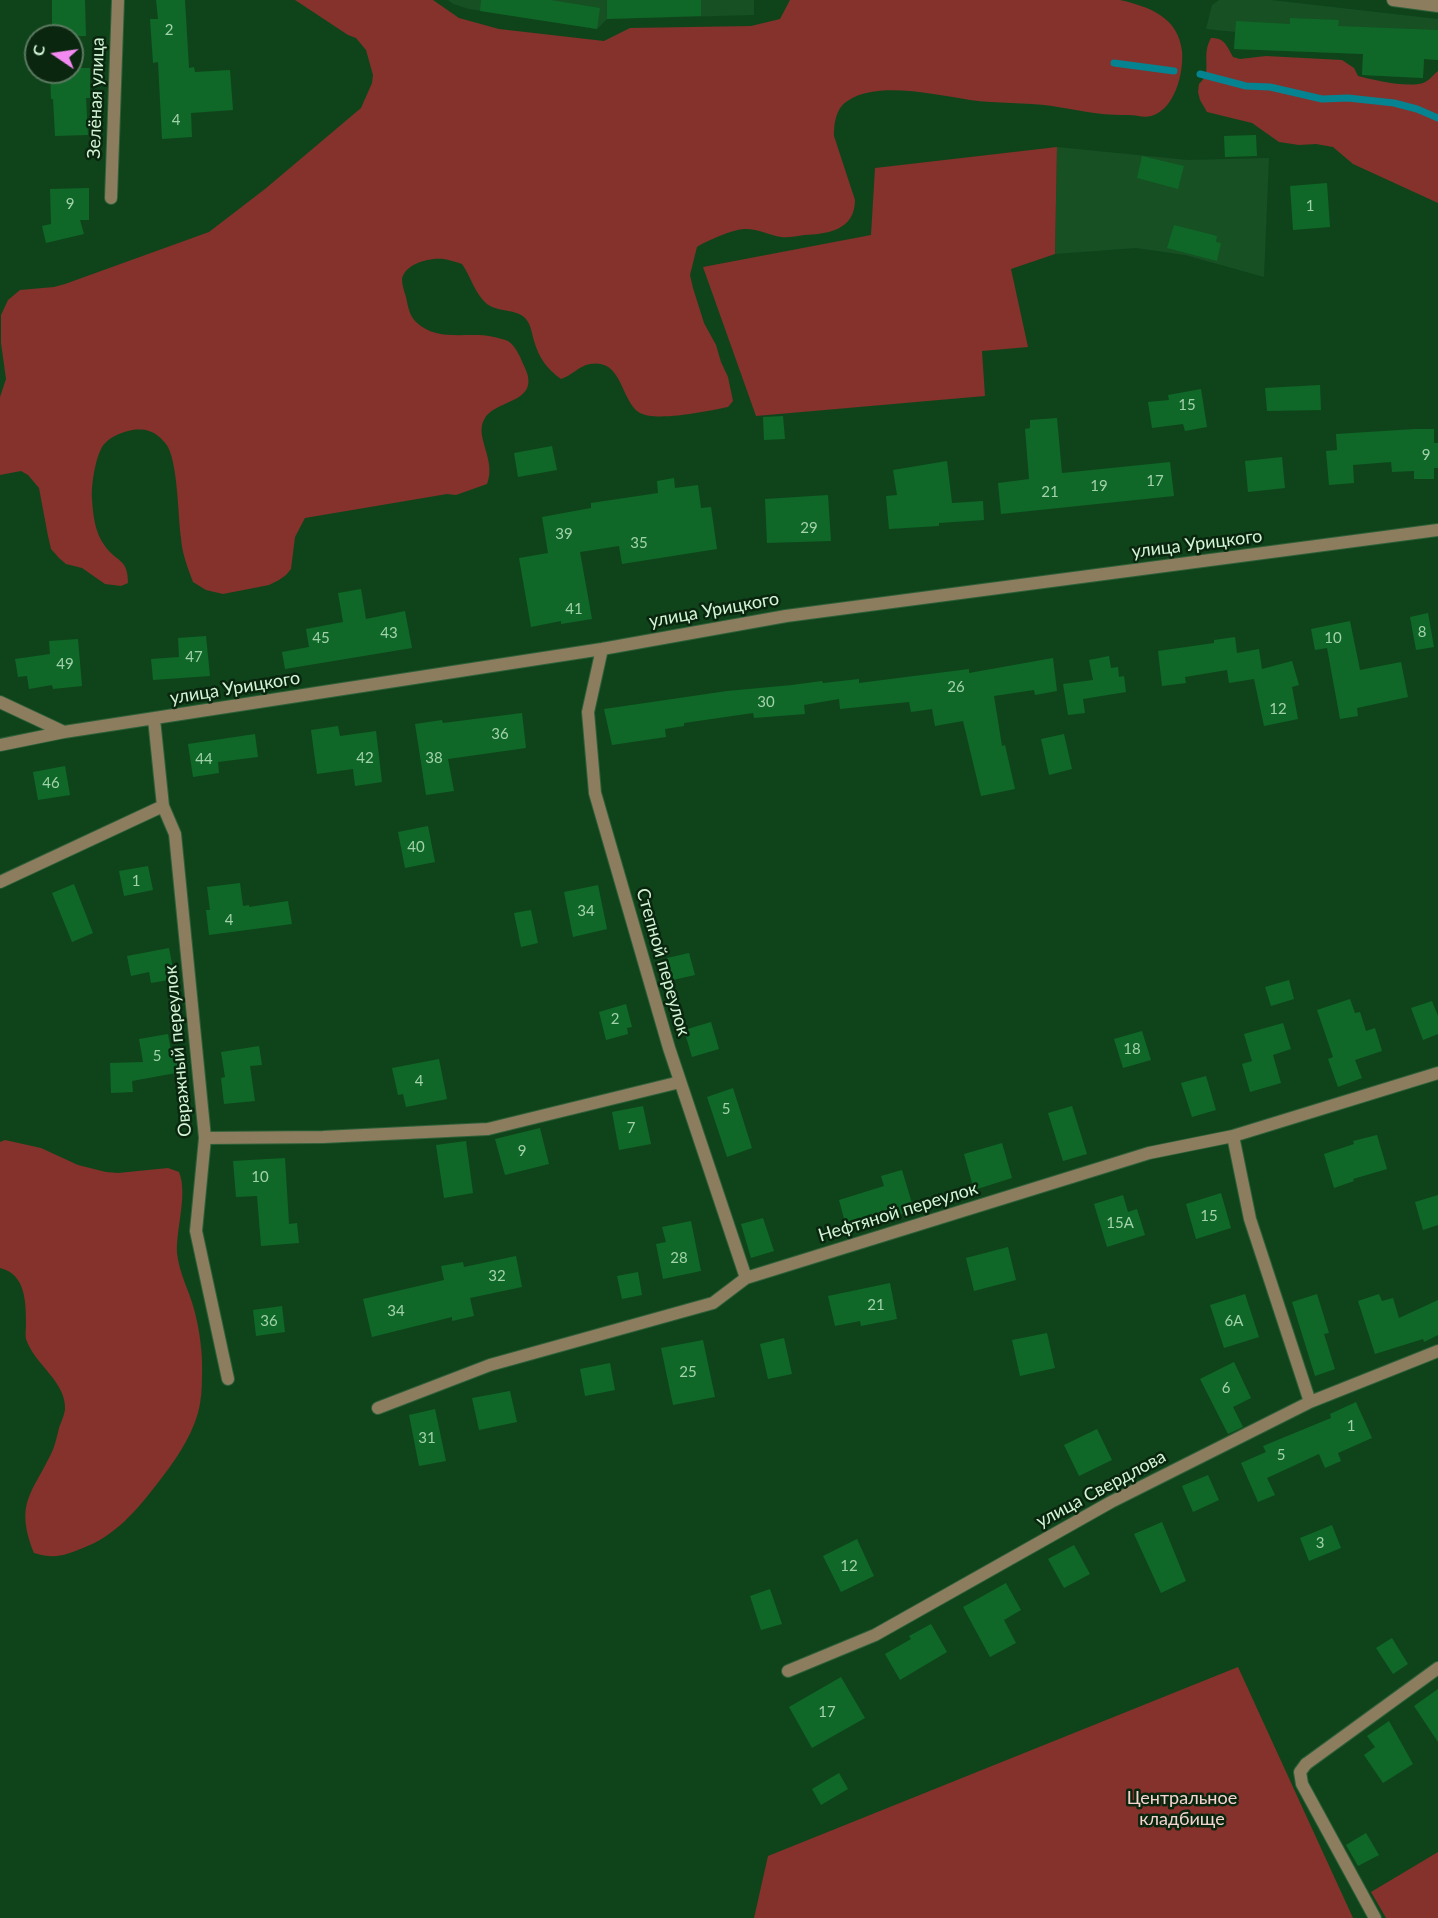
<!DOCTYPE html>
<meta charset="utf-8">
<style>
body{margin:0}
#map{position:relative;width:1438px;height:1918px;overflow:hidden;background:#0f441b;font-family:Lato,sans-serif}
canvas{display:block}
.north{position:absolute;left:24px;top:24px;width:60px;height:60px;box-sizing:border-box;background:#0a260f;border:2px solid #5a795f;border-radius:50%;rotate:283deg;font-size:16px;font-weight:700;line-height:24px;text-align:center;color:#d3f5d6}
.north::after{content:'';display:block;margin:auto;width:21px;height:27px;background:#f38af2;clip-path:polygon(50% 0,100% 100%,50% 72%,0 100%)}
</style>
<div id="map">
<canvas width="1438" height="1918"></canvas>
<div class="north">С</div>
</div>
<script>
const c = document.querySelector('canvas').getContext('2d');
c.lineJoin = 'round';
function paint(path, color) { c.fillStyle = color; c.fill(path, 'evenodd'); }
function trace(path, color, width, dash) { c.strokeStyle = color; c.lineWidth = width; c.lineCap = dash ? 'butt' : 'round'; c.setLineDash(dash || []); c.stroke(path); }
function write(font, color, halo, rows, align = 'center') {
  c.font = font + ' Lato,sans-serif'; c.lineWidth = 5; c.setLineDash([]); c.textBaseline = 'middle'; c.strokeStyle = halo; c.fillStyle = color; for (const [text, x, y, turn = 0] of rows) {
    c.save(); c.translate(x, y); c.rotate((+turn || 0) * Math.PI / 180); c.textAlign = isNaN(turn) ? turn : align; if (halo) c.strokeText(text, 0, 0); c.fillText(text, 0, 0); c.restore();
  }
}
paint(new Path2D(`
 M448 0H754V15L607 19 597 29 469 9 453 4Z
 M1219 0H1271L1438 19V60L1424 59 1423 78 1362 75 1363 54 1234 49 1235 32 1206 29 1212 5Z
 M1057 147 1188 160 1269 158 1264 277 1185 255 1136 248 1055 254Z`), '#165023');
paint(new Path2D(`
 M295 0H433L459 18 499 29 604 41 630 28 751 26 780 19 790 0H1120C1150 7 1178 17 1182 51 1184 72 1175 110 1151 116 1144 118 1136 115 1129 115 1102 116 1078 110 1052 106 1025 102 997 104 970 100 936 95 879 81 849 100 836 107 834 123 834 136L855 200C855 230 828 234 804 235 797 236 788 238 781 237 769 235 756 228 744 229 734 229 706 241 697 247L690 275 693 288 704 323 716 345 721 362 728 377 733 401 728 407C708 411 657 422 640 413 620 401 623 358 590 364 579 366 571 376 561 379 547 369 539 358 534 341 532 334 531 325 526 319 516 308 499 313 487 304 475 294 471 277 462 264 456 262 450 260 444 259 431 257 405 263 402 279 402 285 404 291 406 297 408 306 409 315 416 322 438 343 468 331 494 337 498 338 504 339 508 341 516 346 521 359 525 368 541 403 497 399 485 418 473 436 497 459 487 484L456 495 447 494 305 518 295 537 291 569 286 575 279 580 269 585 223 594 206 590 193 582C188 568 182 554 181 538 178 518 178 459 166 444 161 438 156 433 149 431 134 426 108 435 101 449 95 461 91 486 92 499 93 515 95 533 105 546 117 563 128 558 128 583L121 586 105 584 82 568 66 564 59 558 51 549 48 536 39 488 28 475 21 471 0 475V397L6 379 1 343V315L8 300 20 290 54 287 65 284 209 232 265 189 361 108 372 83 373 75 366 50 356 38 348 35Z
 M1211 38C1224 37 1227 46 1233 57L1240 59 1266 56 1342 60 1354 68 1358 76C1374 80 1407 88 1423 83 1429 81 1433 75 1438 71V203L1353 164 1333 147 1316 144 1299 145 1279 142 1252 123 1207 112 1200 100 1198 92 1199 84C1214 71 1200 57 1211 38Z
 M1057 147 1055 254 1011 269 1028 347 982 351 985 396 756 416 703 267 871 235 875 168Z
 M5 1140 41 1148 78 1165 106 1172 118 1173 168 1168 179 1172C188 1194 176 1228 177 1253 179 1273 189 1290 194 1309 200 1331 203 1355 202 1377 202 1389 201 1402 198 1413 190 1440 174 1462 157 1484 136 1511 115 1536 83 1548 63 1556 55 1559 34 1553 15 1504 31 1495 51 1454 55 1446 57 1436 59 1428 61 1422 64 1416 65 1410 67 1382 34 1364 26 1339 25 1334 26 1329 26 1325 26 1303 26 1274 0 1268V1142Z
 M1238 1667 1353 1918H754L768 1856Z
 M1438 1852V1918H1386L1371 1892Z`), '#84322b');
trace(new Path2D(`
 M1114 63 1174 71
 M1200 74 1246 86 1270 87 1322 99 1348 98 1394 103 1417 109 1438 118`), '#068391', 7);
paint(new Path2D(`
 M52 0H85L86 36H52Z
 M156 0H185L189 68 194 67 195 72 230 70 233 110 191 113 192 137 162 139 158 62 153 63 150 19H158Z
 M481 0H551L600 8 597 29 480 11Z
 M607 0H701V16L607 19Z
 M1290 18 1339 20 1338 26 1438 30V60L1424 59 1423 78 1362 75 1363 54 1234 49 1236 21 1290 24Z
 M72 68H90V98H86L88 135 55 136 53 99H51L50 72H72Z
 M1256 135 1257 156 1225 157 1224 136Z
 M1142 156 1184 166 1178 189 1137 178Z
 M1327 183 1330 227 1293 230 1290 186Z
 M89 188V220H80L84 234 46 243 42 226 51 224 50 189Z
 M1174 225 1217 236 1216 242 1221 243 1217 261 1167 248Z
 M1320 385 1321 410 1267 411 1265 388Z
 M1201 389 1207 427 1185 431 1183 424 1152 428 1148 402 1169 400 1168 395Z
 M783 416 785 439 764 440 763 417Z
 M1057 418 1062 473 1170 462 1174 496 1001 514 998 483 1029 479 1025 429 1030 428V420Z
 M1415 429H1434V443H1438V468H1434V479H1414V471L1392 472 1391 462 1353 465 1354 483 1329 485 1326 451 1337 450 1336 434Z
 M552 446 557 470 518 477 514 453Z
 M1282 457 1285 488 1248 492 1245 461Z
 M947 461 952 503 983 501 984 520 939 523V526L889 529 886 496 897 495 893 470Z
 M674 478 675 488 698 485 701 508 711 507 717 549 622 564 619 546 580 552 592 619 561 624V621L531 627 519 558 548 553 542 517 591 508V503L658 493 657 481Z
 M828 495 831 541 767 543 765 499Z
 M361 589 366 619 405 611 412 648 285 669 282 652 309 647 306 629 343 622 338 593Z
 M1428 613 1434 647 1416 650 1410 617Z
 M1350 621 1360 670 1401 662 1408 697 1357 708 1358 716 1340 719 1327 648 1315 650 1311 629Z
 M206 636 210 676 153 680 151 659 179 657 178 638Z
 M1235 637 1237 653 1259 649 1262 669 1292 661 1299 685 1292 687 1298 719 1264 726 1254 679 1229 683 1227 670 1185 677 1186 683 1162 686 1158 651 1214 643V640Z
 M78 639 82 686 53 689 52 685 29 689 27 676 18 677 15 659 50 654 49 641Z
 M1109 656 1111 668 1118 667 1119 677 1124 676 1126 692 1083 699 1085 713 1068 715 1063 684 1093 680 1089 660Z
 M1053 658 1057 691 1035 695 1034 690 994 696 1002 746 1005 745 1015 789 981 796 963 721 935 726 932 709 911 712 909 702 840 709 839 699 804 705 805 714 754 718 753 713 684 723V726L665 729 666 737 612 745 604 709 727 691 792 685 822 681 823 683 859 679V683L969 669V673Z
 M522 713 526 748 448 759 454 791 426 795 415 724 442 720 443 723Z
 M338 726 340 736 376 731 382 782 355 786 353 769 317 774 311 730Z
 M255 734 258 757 218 762 219 773 193 777 188 744Z
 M1064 734 1072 769 1049 775 1041 739Z
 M65 766 70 795 38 800 33 772Z
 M428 826 435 862 405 868 398 832Z
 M148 866 153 890 124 896 119 871Z
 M240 883 243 906 249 905V907L288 901 292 924 209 935 206 910H210L207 887Z
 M74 884 93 933 72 942 52 893Z
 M598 885 607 929 573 937 564 892Z
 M531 910 538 943 521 947 514 913Z
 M169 948 175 979 151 983 149 972 131 976 127 956Z
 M689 953 695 975 673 980 667 958Z
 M1289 980 1294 999 1271 1006 1265 987Z
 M1350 999 1355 1013 1360 1012 1366 1031 1375 1028 1382 1051 1355 1060 1362 1078 1338 1087 1328 1059 1333 1057 1317 1010Z
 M1432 1001 1438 1016V1034L1423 1040 1411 1008Z
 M626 1004 632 1027 627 1028 628 1034 606 1040 599 1012Z
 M711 1022 719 1049 692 1057 684 1030Z
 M1283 1023 1291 1049 1273 1055 1281 1083 1250 1092 1242 1064 1252 1061 1244 1034Z
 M1142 1031 1151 1060 1123 1068 1114 1039Z
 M168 1034 173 1061 186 1060 187 1071 132 1081 133 1092 111 1093 110 1063 143 1062 139 1039Z
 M259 1046 262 1065 250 1066 255 1101 224 1104 221 1078 225 1077 221 1052Z
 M439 1059 447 1099 406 1107 403 1094 398 1095 392 1068Z
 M1206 1076 1216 1110 1192 1117 1181 1083Z
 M733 1088 752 1148 727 1157 707 1097Z
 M643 1106 651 1144 619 1150 612 1112Z
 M1072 1106 1087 1154 1063 1161 1048 1113Z
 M540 1128 549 1164 505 1175 495 1139Z
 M1377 1135 1387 1169 1353 1179 1354 1181 1334 1188 1324 1154 1354 1144 1353 1141Z
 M466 1141 473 1193 444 1198 436 1145Z
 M1002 1143 1012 1178 974 1190 964 1154Z
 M285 1158 289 1224 297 1223 299 1243 261 1246 257 1196 236 1197 233 1161Z
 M902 1170 914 1210 893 1217 892 1212 846 1226 839 1200 884 1186 881 1176Z
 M1221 1193 1231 1228 1196 1239 1186 1204Z
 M1123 1195 1128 1212 1137 1209 1145 1235 1107 1247 1094 1204Z
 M1438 1195V1225L1423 1230 1415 1202Z
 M763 1218 774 1251 751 1258 741 1224Z
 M691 1221 701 1271 663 1279 656 1244 666 1242 662 1227Z
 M1008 1247 1016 1280 974 1291 966 1258Z
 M516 1256 522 1287 470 1298 474 1316 452 1321V1317L372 1337 363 1299 444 1280 441 1266 463 1262 464 1267Z
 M638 1272 642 1295 622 1299 617 1276Z
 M890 1283 897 1319 861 1326 860 1321 835 1326 828 1296Z
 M1245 1294 1259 1337 1224 1348 1210 1305Z
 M1317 1294 1329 1333 1324 1334 1335 1369 1315 1376 1292 1302Z
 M1379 1294 1382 1301 1393 1298 1399 1318 1438 1300V1335L1424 1342 1423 1339 1375 1354 1358 1301Z
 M282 1306 285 1332 256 1336 253 1310Z
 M1047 1333 1055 1368 1020 1376 1012 1340Z
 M784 1338 792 1374 768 1379 760 1344Z
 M703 1340 715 1397 673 1405 661 1348Z
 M1234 1362 1251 1398 1233 1407 1243 1427 1228 1434 1200 1379Z
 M610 1363 615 1390 585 1396 580 1369Z
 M510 1391 517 1422 479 1430 472 1398Z
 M1356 1402 1372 1438 1338 1453 1341 1461 1325 1468 1319 1454 1267 1478 1275 1495 1258 1502 1241 1463 1266 1452 1263 1446 1331 1418 1330 1414Z
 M435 1409 446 1461 419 1466 409 1415Z
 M1097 1429 1112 1460 1079 1476 1064 1445Z
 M1208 1475 1219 1500 1193 1512 1182 1486Z
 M1162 1522 1186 1581 1161 1593 1134 1534Z
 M1332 1525 1341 1548 1309 1561 1300 1538Z
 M857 1539 874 1576 841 1592 823 1556Z
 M1074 1545 1090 1574 1064 1588 1048 1559Z
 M1006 1583 1021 1610 1004 1620 1016 1643 990 1657 963 1607Z
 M770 1589 782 1624 761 1630 750 1596Z
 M931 1624 947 1652 900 1680 885 1654 911 1639 909 1636Z
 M1392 1638 1408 1664 1393 1674 1376 1648Z
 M841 1677 865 1718 812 1748 789 1707Z
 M1438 1689V1742L1414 1706Z
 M1389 1721 1413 1764 1383 1783 1364 1755 1375 1747 1367 1736Z
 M839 1773 848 1789 821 1805 812 1789Z
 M1366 1833 1379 1855 1358 1866 1346 1845Z`), '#0f6828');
const service = new Path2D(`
 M1306 1764 1300 1772 1302 1784 1375 1918`);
const minor = new Path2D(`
 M1393 0 1438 6
 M111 198 118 0
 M602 649 588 712 595 793 669 1048 746 1278
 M0 702 64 732
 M154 719 163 806 175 834 205 1138 196 1231 228 1379
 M0 745 64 732 602 649 786 616 1438 530
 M0 882 163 806
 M1233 1136 1250 1219 1310 1402
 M205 1138 323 1137 488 1129 680 1082
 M378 1408 490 1365 713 1303 746 1278 1149 1153 1233 1136 1438 1073
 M788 1671 875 1635 1111 1502 1310 1402 1438 1351
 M1306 1764 1438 1668`);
trace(service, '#2e6039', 14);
trace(minor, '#2e6039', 14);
trace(service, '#8b7d5d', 12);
trace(minor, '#8b7d5d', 12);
write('15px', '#a2d2aa', null, [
 ["2",169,30],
 ["4",176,120],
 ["9",70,204],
 ["1",1310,206],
 ["15",1187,405],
 ["9",1426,455],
 ["17",1155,481],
 ["19",1099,486],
 ["21",1050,492],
 ["29",809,528],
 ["39",564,534],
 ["35",639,543],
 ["41",574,609],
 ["8",1422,632],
 ["43",389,633],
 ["45",321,638],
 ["10",1333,638],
 ["47",194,657],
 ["49",65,664],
 ["26",956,687],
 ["30",766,702],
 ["12",1278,709],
 ["36",500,734],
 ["42",365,758],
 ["38",434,758],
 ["44",204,759],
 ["46",51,783],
 ["40",416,847],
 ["1",136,881],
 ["34",586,911],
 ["4",229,920],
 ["2",615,1019],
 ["18",1132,1049],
 ["5",157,1056],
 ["4",419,1081],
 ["5",726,1109],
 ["7",631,1128],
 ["9",522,1151],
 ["10",260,1177],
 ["15",1209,1216],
 ["15А",1120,1223],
 ["28",679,1258],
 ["32",497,1276],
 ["21",876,1305],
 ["34",396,1311],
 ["36",269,1321],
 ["6А",1234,1321],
 ["25",688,1372],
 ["6",1226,1388],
 ["1",1351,1426],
 ["31",427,1438],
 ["5",1281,1455],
 ["3",1320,1543],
 ["12",849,1566],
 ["17",827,1712]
]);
write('18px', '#d3f5d6', '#0a260f', [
 ["Зелёная улица",96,98,-88],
 ["улица Урицкого",1197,544,-7],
 ["улица Урицкого",714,610,-10],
 ["улица Урицкого",235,688,-9],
 ["Степной переулок",663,962,74],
 ["Овражный переулок",178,1051,-95],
 ["Нефтяной переулок",898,1212,-17],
 ["улица Свердлова",1101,1489,-28]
]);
write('18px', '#f5d4cf', '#0a260f', [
 ["Центральное",1182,1798],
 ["кладбище",1182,1819]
]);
</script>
